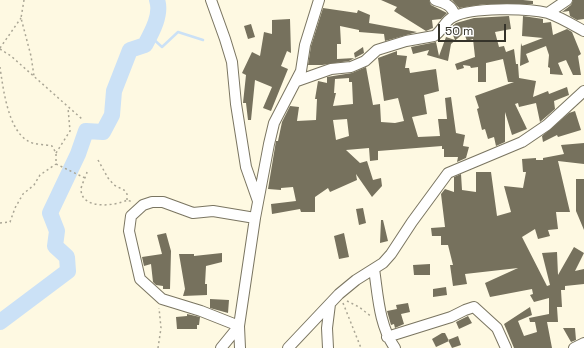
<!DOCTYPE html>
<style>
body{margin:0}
#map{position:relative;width:584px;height:348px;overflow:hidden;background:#fef9e2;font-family:"Space Grotesk",sans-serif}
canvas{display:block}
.scale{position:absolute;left:438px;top:24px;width:68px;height:18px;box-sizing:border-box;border:2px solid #35332a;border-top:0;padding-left:5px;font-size:12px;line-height:14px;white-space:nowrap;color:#35332a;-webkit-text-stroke:3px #fff;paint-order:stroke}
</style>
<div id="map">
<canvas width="584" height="348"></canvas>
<div class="scale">50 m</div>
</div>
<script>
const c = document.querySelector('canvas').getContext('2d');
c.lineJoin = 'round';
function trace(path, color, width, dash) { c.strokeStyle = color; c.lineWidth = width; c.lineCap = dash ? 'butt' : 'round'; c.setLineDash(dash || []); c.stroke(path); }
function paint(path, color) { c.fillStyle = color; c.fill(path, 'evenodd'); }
trace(new Path2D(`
 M150 36 162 47 178 32 203 40`), '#cbe1f6', 2.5);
trace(new Path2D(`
 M0 322 68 271 67 257 55 246 57 231 50 213 78 154 86 131 103 132 112 115 114 91 130 50 145 45C152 32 162 14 157 0`), '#cbe1f6', 16);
paint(new Path2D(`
 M381 0H429L431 5 447 13 441 19 432 20 433 28 426 31 394 11 397 7Z
 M452 0H523L533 1V4H485L459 8Z
 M573 0H584V19L577 20 570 16 569 11 562 12 571 5Z
 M323 8 357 13 358 10 370 15 369 23 417 32 385 41 384 34 359 32V30L340 26 341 44H337V59L355 58 354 53 363 47 364 53 349 61 322 65H308L311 46Z
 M509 16 511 29 495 32 499 47 504 46 506 52 514 49 516 64H518L519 78 536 81 533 97 548 91 549 94 567 87 569 95 554 101 555 109 540 122 536 103 519 107 518 103 515 104 527 129 512 135 505 112V142L496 146 494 137 488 139 485 129 482 130 477 109 479 108 475 96 514 82H508L503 59 486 63V82H478V67L471 68 470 66 463 65 464 68 457 70 455 64 475 57 473 39 467 41 464 33 451 44 448 61 427 55 429 50 413 54 411 47 436 42 439 56 446 37 455 40 450 28 456 23 474 18Z
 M523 16 543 19V23L551 22 553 35 567 29 572 32 581 54 578 56 581 75H573L566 60 558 63 563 75 550 74V68L548 67 549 55 546 46 526 54 529 62 520 66 521 43 522 46 543 38 522 36Z
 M290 19 291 53 287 51 281 66 288 69 271 111 263 108 272 87 255 80 251 120H248L246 103H243L246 75 242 73 252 52 260 56 264 32 272 34V20Z
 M251 24 255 37 248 39 244 26Z
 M397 51V55L407 56 405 68H409L410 73 436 69 439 91 424 95 427 114 412 117 418 137 440 136 438 119H447L445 98 451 97 456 133 465 135 463 146 469 147 466 158 457 162 458 157H444V149H442V146L378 151V160L370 161 369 148 346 150 360 163 367 161 373 180 381 178 382 186 372 197 356 174 357 180 330 192 328 188 315 197V212H301L300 209 272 214 271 204 296 201 293 187 281 188V190L268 189 276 141H278L282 122 290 106 299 107 297 121 316 120 317 99H315L318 81 327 83V77L352 73 366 67 373 105 380 104 381 122 395 123 404 121 398 98 384 101 378 58ZM349 78V82H352L353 104 333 106 336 93H334L335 79ZM347 119 349 136 336 140 333 120Z
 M575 111 581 130 558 137 557 135 543 142 542 136 569 113Z
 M584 143V164L558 161 570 212H556L558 229 548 230 550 236 538 239 535 229 522 237 547 286 550 285 542 253 557 252 558 275 574 247 584 253 575 271 584 269V284L565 286V290H561L562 307H557L558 322H547L552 348H514L504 324 530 307 532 315 518 321 524 336 537 332 535 322H530L529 318 549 314V298L534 302 530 295 533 294 532 289 490 297 485 283 518 268 465 274 467 284 453 286 450 265H453L448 245H441V236H432L431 228 445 227 441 194 445 189 454 192V177L461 174 462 190 476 192V172H491L497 216 511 212 504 186 523 188 526 172H523L522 159 536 158V160H543V158L564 154 561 145Z
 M576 179H584V230L576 211Z
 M363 208 366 223 359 225 356 209Z
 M381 220H383L388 241 380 243Z
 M166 233 171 251 170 289H163V286L156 285 153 282 151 264 144 266 142 257 162 254 157 235Z
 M344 233 349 257 339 259 334 236Z
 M222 253V262L206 266 205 284H207V295L183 296 185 289 179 254H194V256Z
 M430 264V275H414L413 265Z
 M446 287 447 295 433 297V289Z
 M210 299 229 300 228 313 210 308Z
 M408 303 410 312 401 314 404 324 395 328 394 324 391 325 387 311 397 309 396 305Z
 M187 314 200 317 199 325H197V329H177L176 317 187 316Z
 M468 316 472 323 459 329 456 322Z
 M563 328H575L576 340 571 342Z
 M442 333H445L449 341 436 347 432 339Z
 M458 336 461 345 452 348 448 340Z`), '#76715d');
const minor = new Path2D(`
 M211 0 225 39 232 62 236 104 246 167 258 201
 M435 0C445 3 452 5 455 16
 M548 13 567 0
 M297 81 331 69 351 67 365 61 377 50 406 41 434 36C442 32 444 21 453 17 471 7 527 8 548 13 560 17 573 25 584 31
 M374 269C378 295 379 326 395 348
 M387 337 451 317 465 310 474 307 497 328 506 348
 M221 348 239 326 201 311 162 299 140 279 129 231 131 216 143 205 152 202H163L193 213 213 211 255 218
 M240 348 239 326 255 218 269 144 274 123 301 71 305 45 319 0
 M288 348 339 294 356 280 383 263 391 254 412 222 448 173 522 142 547 125 584 91
 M328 348 327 328 330 304
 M574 348 584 343`);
trace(minor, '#7a7561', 12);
trace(new Path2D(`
 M24 0 21 18 31 56 34 76
 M0 48 21 18
 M0 49 11 56 82 119
 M0 67C3 88 8 130 28 141 33 145 45 144 52 146L56 153V164
 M56 153 70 131 68 108
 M98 160 108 178 114 185 124 190 127 194V200
 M56 164 85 178
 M87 172C86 177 81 185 81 190 82 210 116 206 127 200L133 202
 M0 223 10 222 15 208 23 194 34 185 40 175 56 164
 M347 301 359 307 372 317
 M343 303 361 348
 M158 348 161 328 159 308`), '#aaa695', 1.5, [2, 3]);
trace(minor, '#fff', 10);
</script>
